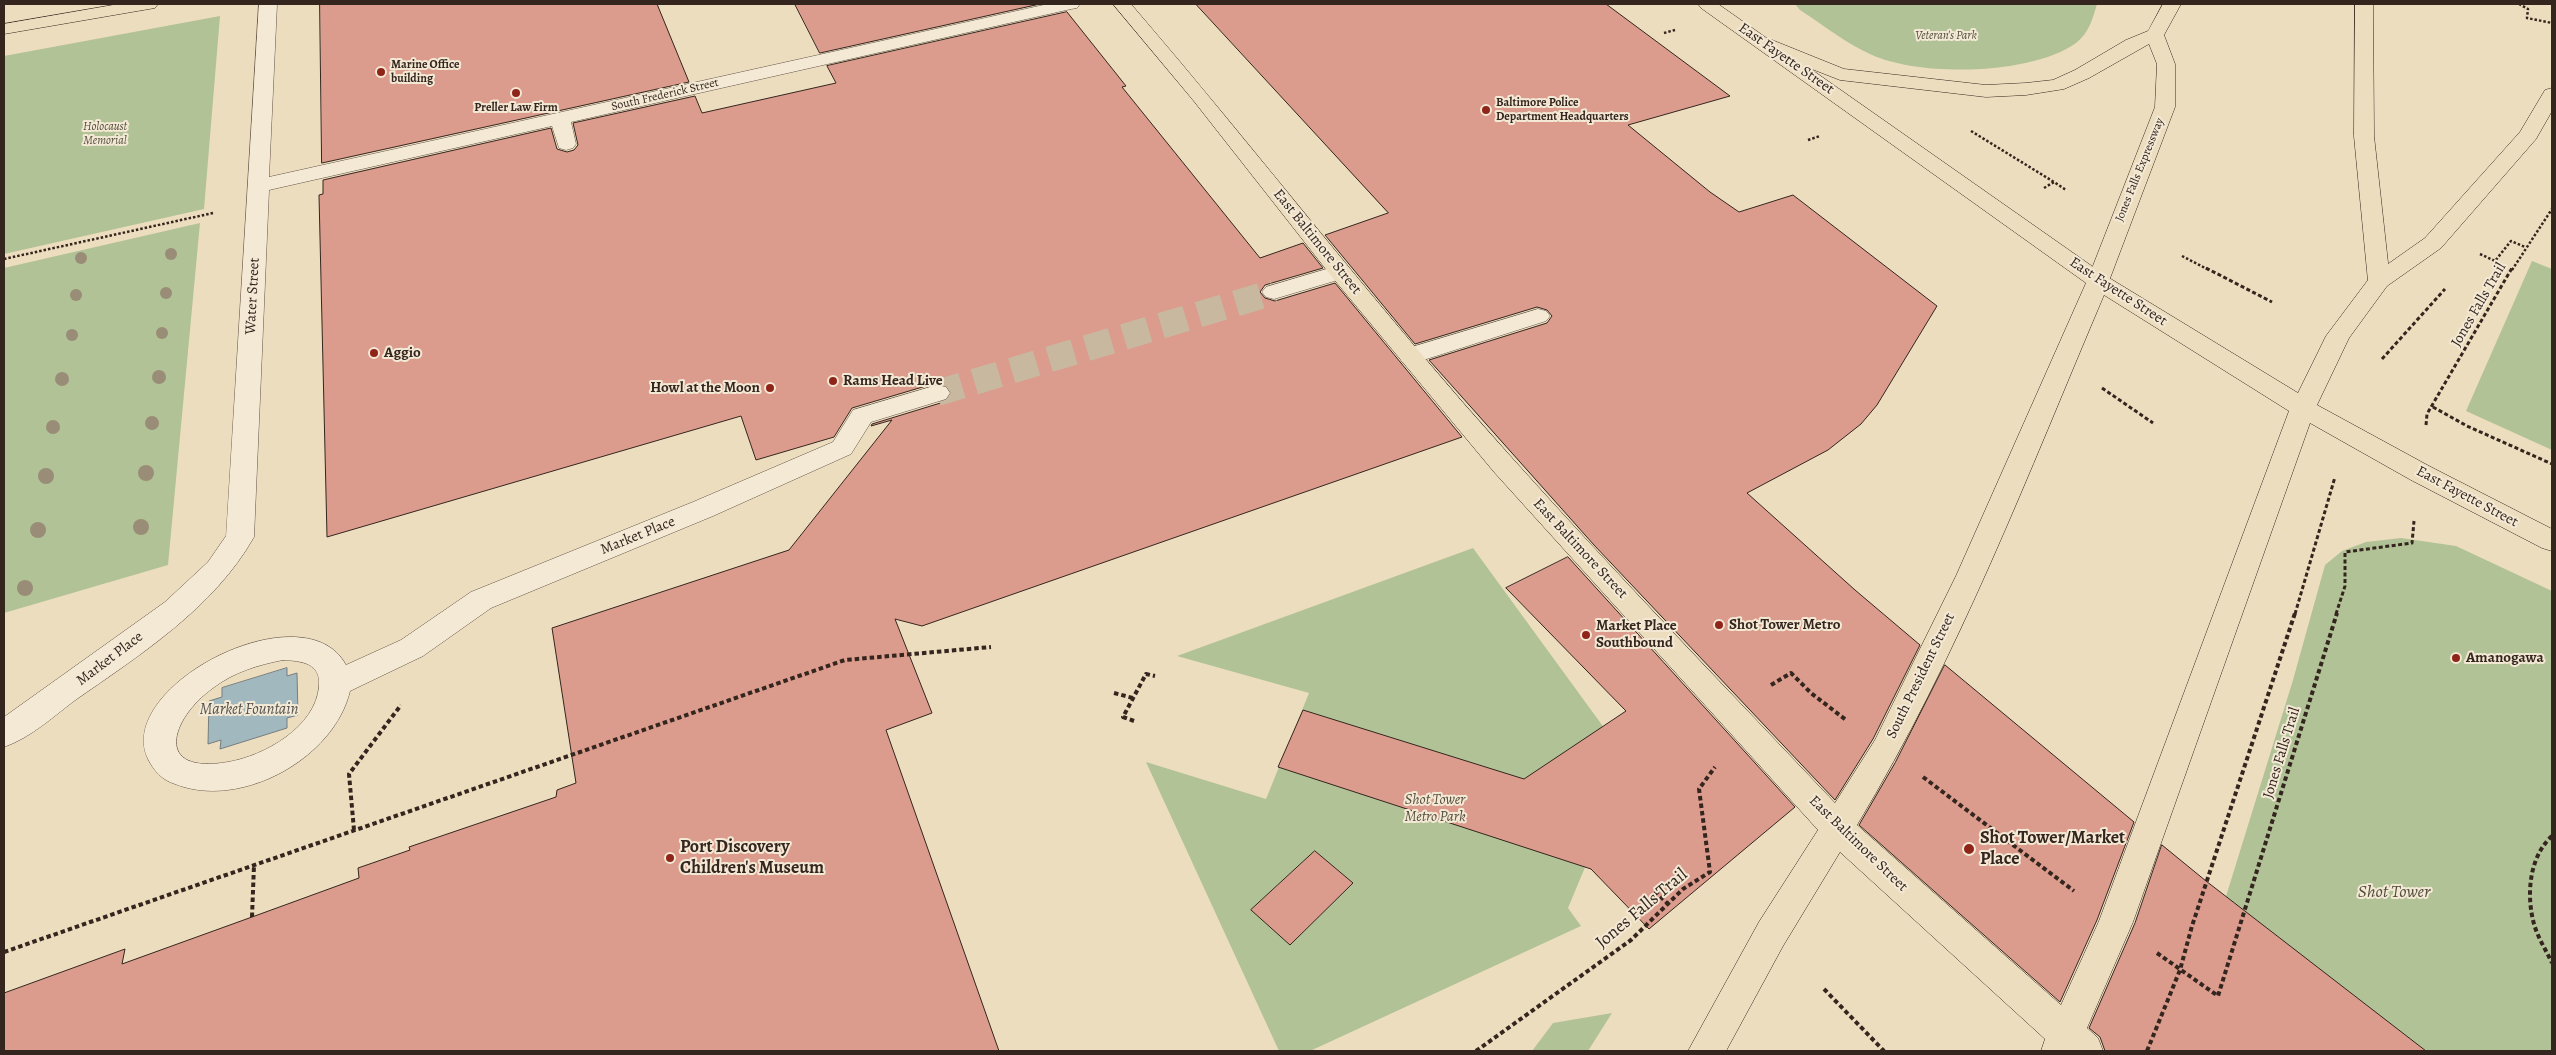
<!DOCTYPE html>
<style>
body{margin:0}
#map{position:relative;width:2556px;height:1055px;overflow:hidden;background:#edddbf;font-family:Alegreya,serif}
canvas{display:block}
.frame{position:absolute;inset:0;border:5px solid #34251e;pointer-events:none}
</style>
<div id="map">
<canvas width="2556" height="1055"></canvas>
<div class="frame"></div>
</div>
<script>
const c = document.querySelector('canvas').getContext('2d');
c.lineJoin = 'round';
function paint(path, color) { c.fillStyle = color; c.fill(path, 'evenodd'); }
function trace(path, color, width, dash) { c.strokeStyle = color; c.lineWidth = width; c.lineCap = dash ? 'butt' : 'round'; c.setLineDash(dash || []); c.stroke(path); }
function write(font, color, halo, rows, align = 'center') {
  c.font = font + ' Alegreya,serif'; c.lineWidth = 4; c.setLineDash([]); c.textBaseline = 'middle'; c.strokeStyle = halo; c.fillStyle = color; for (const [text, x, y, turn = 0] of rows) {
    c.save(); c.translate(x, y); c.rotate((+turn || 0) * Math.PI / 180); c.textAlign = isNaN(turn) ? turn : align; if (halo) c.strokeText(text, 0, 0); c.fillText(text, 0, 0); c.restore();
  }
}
paint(new Path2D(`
 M1795 4H2097C2093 18 2089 33 2076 43 2032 75 1921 77 1872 55 1847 44 1823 25 1800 10Z
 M220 16 204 209 4 254V56Z
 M200 223 168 565 4 613V268Z
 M2532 261 2552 269V450L2466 411Z
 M2401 538 2456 546 2552 591V1051H2192L2189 1047 2188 1019 2293 680 2325 565 2342 551 2366 542Z
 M1473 548 1629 762 1568 908 1581 926 1310 1051H1279L1146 762 1266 799 1309 693 1177 656Z
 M1612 1013 1588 1051H1532L1553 1023Z`), '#b2c297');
const water = new Path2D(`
 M287 668V676L297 673 298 715 287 718V728L220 749 221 740 208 744 209 701 222 697V688Z`);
paint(water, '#a0b8be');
trace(water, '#757d7e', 1);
const building = new Path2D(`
 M320 4H657L689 82 322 163Z
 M795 4H1040L820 53Z
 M1196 4H1606L1730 96 1628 125 1710 192 1739 212 1793 195 1937 306 1877 405 1861 424 1828 450 1747 493 1855 590 1920 645 1873 739 1835 800 1594 545 1429 360 1547 323 1552 316 1547 310 1537 307 1415 344 1325 235 1388 213Z
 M1067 12 1126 86 1122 87 1260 258 1303 243 1323 268 1265 285 1260 292 1265 298 1275 301 1335 283 1462 437 922 626 895 619 932 713 886 730 999 1051H4V993L125 949 122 964 252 917 359 878 358 868 410 850 409 847 556 797 557 790 576 783 552 628 789 550 892 420 871 426 872 424 947 401 952 394 948 386 936 383 852 408 834 437 756 460 741 416 327 537 319 195 323 194V180L551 128 557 149 567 152 574 150 578 145 573 123 695 96 702 113 836 83 827 66Z
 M1568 557 1795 807 1649 929 1591 869 1278 767 1303 710 1524 779 1626 711 1506 588Z
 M1945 665 2134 822 2097 920 2060 1002 1859 825 1895 763Z
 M2162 845 2206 881 2426 1051H2105L2100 1037 2089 1028 2135 923Z
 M1315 851 1353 883 1290 945 1251 910Z`);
paint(building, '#db9c8d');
trace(building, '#34251e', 1);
trace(new Path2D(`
 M937 393 1274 292`), '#c8b89f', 26, [26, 13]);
const minor = new Path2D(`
 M259 4H277L269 177 1048 4H1080L1077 8 1071 9 571 122 576 144 573 148 566 150 559 148 552 126 269 190 254 537C214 608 140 655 74 701 53 717 30 738 4 747V717L165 602 208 562 226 536Z
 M1340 265 1348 267 1351 272 1348 277 1274 299 1266 297 1262 292 1266 287Z
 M1538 309 1546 311 1550 316 1546 321 1411 364 1402 362 1399 356 1402 350Z
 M937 385 946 387 950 393 946 399 871 422 851 454 713 516 491 608 423 656 350 691C334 759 240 810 175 784 162 780 154 771 148 759 113 686 305 588 346 665L401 640 471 592 693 502 833 442 853 410ZM283 660C302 661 321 663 319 686 316 727 264 756 228 762 153 775 170 719 213 688 234 672 258 665 283 660Z`);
const major = new Path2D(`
 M119 4H158L155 8 149 9 4 34V24Z
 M1113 4H1131C1260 154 1380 312 1513 459 1618 576 1727 689 1835 803L1875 740 1956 576 2086 283 1701 8 1698 4H1718L2106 276 2298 393 2326 336 2371 276 2425 238 2520 132 2545 90 2552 88V111L2536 139 2441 248 2387 286 2349 338 2317 405 2429 466 2552 529V551L2542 548 2411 480 2310 423 2133 922 2087 1028 2098 1038 2103 1051H2041L2045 1039 1840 852 1783 946 1726 1051H1688L1759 922 1818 830 1494 472 1332 277 1193 100ZM2104 295 2289 411 2099 921 2061 1005 1857 825C1958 658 2028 474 2104 295Z`);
const highway = new Path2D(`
 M2163 4H2181L2164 35 2175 64V107L2109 281 2106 286 2098 288 2090 286 2087 281 2155 107 2157 64 2149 44 2089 78 2064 89 2026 95 1986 97 1840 80 1758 48 1756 44 1758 40H1772L1844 69 1986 85 2026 83 2053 80 2075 70 2126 40 2148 31Z
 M2355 4H2373L2374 136 2390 281 2387 286 2379 288 2371 286 2368 281 2354 136Z`);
trace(minor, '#625346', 1);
trace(major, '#34251e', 1);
trace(highway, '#34251e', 1);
trace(new Path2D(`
 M2519 4 2528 9 2527 18 2552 23
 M1664 33 1675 30
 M1971 131 2054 182
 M1808 140 1820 136
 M2044 188 2054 182 2066 190
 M2480 254 2495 261 2511 241 2525 247
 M2182 256 2209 270
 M4 259 213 213
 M2512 270 2552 209`), '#34251e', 2.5, [2.5, 2]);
trace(new Path2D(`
 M2206 268 2272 302
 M2382 359 2445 289
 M2102 388 2153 423
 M2433 407 2467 426 2552 464
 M2426 425 2427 414 2512 268
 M2295 614 2335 477
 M2336 614 2345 586V552L2412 543 2414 521`), '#34251e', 3, [4, 2.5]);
trace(new Path2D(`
 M1771 685 1791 673 1811 693 1846 720
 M1114 693 1133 698
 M1134 721 1123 717 1146 674 1155 676
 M1923 777 2074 891
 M354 830 349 774 401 705
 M2552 836C2529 857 2526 895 2534 924 2538 938 2546 950 2552 963
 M1655 891 1667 903
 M252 917 254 865
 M4 952 845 660 991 647
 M2157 953 2218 996 2337 613
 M1824 989 1884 1051
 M1476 1051 1631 940 1683 889 1710 872 1699 789 1715 767
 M2147 1051 2180 970 2192 926 2295 613`), '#34251e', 4, [4.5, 3]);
paint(minor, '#f3e9d5');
paint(major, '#edddbf');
paint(highway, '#edddbf');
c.fillStyle = '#998d77';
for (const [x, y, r] of [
 [171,254,6],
 [81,258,6],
 [166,293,6],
 [76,295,6],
 [162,333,6],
 [72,335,6],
 [159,377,7],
 [62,379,7],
 [152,423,7],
 [53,427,7],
 [146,473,8],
 [46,476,8],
 [141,527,8],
 [38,530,8],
 [25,588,8]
]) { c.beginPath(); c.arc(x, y, r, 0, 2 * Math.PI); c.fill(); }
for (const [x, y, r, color] of [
 [381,72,5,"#8f2418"],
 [516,93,5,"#8f2418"],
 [1486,110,5,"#8f2418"],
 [374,353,5,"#8f2418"],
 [833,381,5,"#8f2418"],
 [770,388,5,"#8f2418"],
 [1719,625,5,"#8f2418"],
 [1586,635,5,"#8f2418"],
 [2456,658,5,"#8f2418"],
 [1969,849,6,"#8f2418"],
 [670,858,5,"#8f2418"]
]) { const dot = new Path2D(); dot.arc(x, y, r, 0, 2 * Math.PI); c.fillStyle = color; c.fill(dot); trace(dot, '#f3e9d5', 2); }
write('italic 12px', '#544c3c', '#f3e9d5', [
 ["Veteran's Park",1946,36],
 ["Holocaust",105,127],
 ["Memorial",105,141]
]);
write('bold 12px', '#34251e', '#f3e9d5', [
 ["Marine Office",391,65],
 ["building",391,79],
 ["Baltimore Police",1496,103],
 ["Department Headquarters",1496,117],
 ["Preller Law Firm",516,108,"center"]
], 'left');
write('12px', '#34251e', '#f3e9d5', [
 ["South Frederick Street",665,95,-13],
 ["Jones Falls Expressway",2140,170,-68]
]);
write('15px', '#34251e', '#f3e9d5', [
 ["East Fayette Street",1786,59,35],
 ["East Baltimore Street",1317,242,51],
 ["East Fayette Street",2118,292,33],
 ["Water Street",253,296,-87],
 ["Jones Falls Trail",2479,305,-60],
 ["East Fayette Street",2467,497,28],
 ["Market Place",638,536,-22],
 ["East Baltimore Street",1580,549,47],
 ["Market Place",110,659,-37],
 ["South President Street",1921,676,-64],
 ["Jones Falls Trail",2282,753,-73],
 ["East Baltimore Street",1858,844,44]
]);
write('bold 15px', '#34251e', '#f3e9d5', [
 ["Aggio",384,353],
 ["Rams Head Live",843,381],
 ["Howl at the Moon",760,388,"right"],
 ["Shot Tower Metro",1729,625],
 ["Market Place",1596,626],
 ["Southbound",1596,643],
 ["Amanogawa",2466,658]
], 'left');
write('italic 15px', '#544c3c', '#f3e9d5', [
 ["Shot Tower",1435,800],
 ["Metro Park",1435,817]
]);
write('italic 16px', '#54514e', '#f3e9d5', [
 ["Market Fountain",249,710]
]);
write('bold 18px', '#34251e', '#f3e9d5', [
 ["Shot Tower/Market",1980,839],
 ["Place",1980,860],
 ["Port Discovery",680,848],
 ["Children's Museum",680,869]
], 'left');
write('italic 18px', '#544c3c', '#f3e9d5', [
 ["Shot Tower",2394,893]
]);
write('18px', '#34251e', '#f3e9d5', [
 ["Jones Falls Trail",1642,909,-40]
]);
</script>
